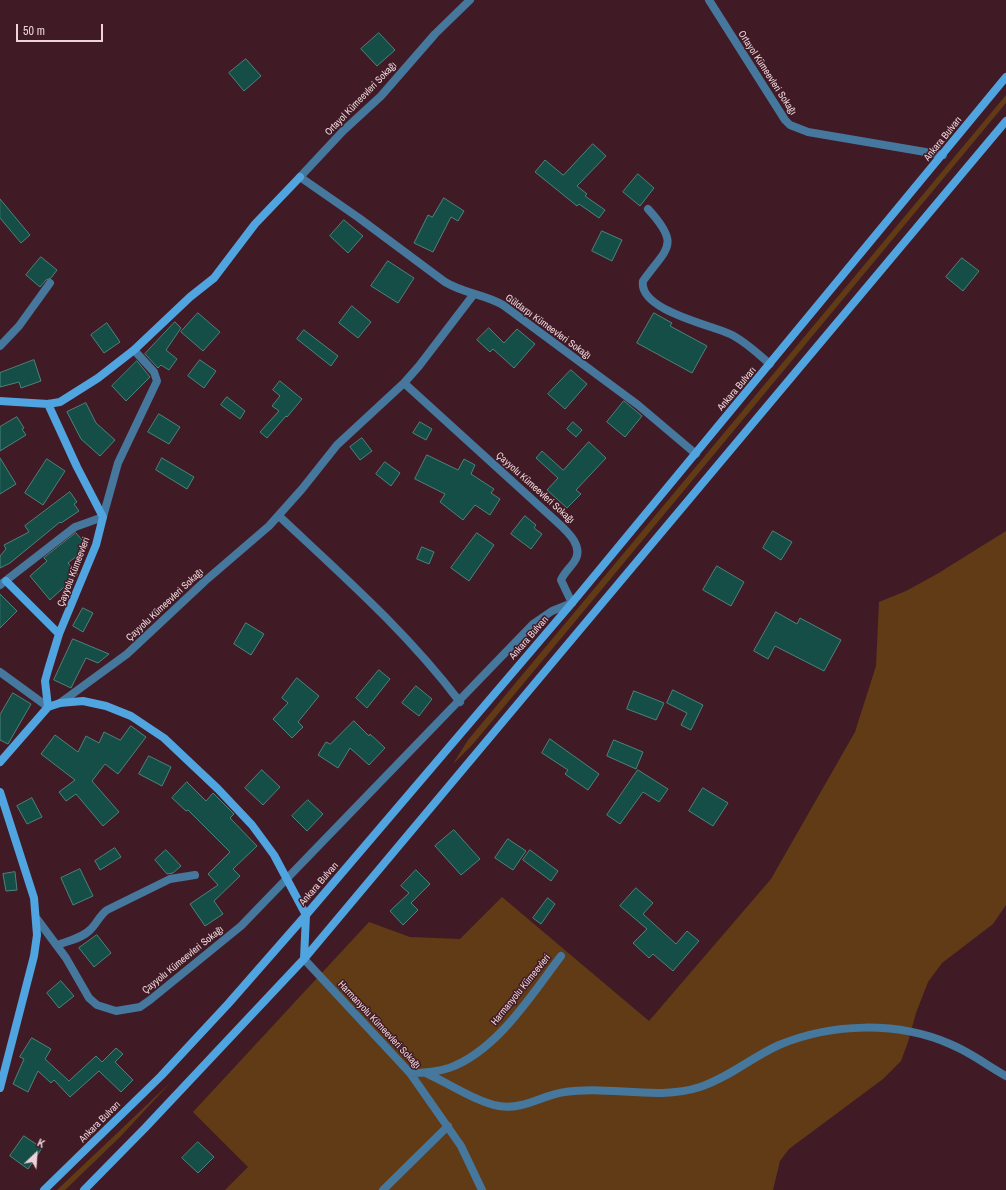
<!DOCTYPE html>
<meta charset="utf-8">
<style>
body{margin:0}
#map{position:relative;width:1006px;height:1190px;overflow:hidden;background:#401b26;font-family:"Archivo Narrow",sans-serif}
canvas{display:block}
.north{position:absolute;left:16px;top:1134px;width:40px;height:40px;-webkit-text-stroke:3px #401b26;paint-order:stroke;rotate:25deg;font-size:11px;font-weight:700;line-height:16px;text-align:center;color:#eed4da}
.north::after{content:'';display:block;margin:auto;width:14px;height:18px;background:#eed4da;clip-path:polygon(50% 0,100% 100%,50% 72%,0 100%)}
.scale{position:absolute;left:16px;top:24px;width:87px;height:18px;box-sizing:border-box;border:2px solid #eed4da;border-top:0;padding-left:5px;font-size:12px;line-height:14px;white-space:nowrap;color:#eed4da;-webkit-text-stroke:3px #401b26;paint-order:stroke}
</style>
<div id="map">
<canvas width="1006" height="1190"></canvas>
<div class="north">K</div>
<div class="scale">50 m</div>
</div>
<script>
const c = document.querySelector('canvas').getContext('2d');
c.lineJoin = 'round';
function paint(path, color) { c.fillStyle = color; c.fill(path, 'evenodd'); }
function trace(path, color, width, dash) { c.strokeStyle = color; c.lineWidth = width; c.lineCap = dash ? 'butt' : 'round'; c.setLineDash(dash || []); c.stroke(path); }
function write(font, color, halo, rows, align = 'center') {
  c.font = font + ' "Archivo Narrow",sans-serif'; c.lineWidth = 3; c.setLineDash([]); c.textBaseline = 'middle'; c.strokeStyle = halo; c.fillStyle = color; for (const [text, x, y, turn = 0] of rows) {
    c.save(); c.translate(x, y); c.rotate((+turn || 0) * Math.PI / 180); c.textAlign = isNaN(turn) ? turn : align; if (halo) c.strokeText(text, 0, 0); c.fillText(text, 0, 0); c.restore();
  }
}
paint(new Path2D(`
 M1006 95V103L563 636 473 744 453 764 468 740Z
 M1006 531V905L993 924 942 963 928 982 916 1013 908 1042 901 1061 883 1079 789 1149 780 1161 773 1190H225L248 1167 193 1112 369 922 410 937 460 939 502 897 649 1021 771 879 855 732 876 666 879 602 906 591 937 574Z
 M171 1082 120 1137 65 1190H57Z`), '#613b15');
const building = new Path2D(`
 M379 33 395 50 377 66 361 49Z
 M246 59 261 76 244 91 229 73Z
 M593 144 606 156 577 186 587 194 585 196 605 210 599 218 579 204 577 206 535 172 545 160 563 175Z
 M638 174 654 188 640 206 623 192Z
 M444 198 464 211 458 221 451 217 433 252 414 243 428 215 432 217Z
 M0 199 30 235 21 243 0 218Z
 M344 220 363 236 348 253 330 236Z
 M602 231 622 240 612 261 592 251Z
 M41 257 57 270 51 278 46 280 40 287 26 275Z
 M962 258 979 271 963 291 946 277Z
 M388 261 414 278 398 303 371 286Z
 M352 306 371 322 358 338 339 323Z
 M198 313 220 332 203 351 181 332Z
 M654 313 672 323 670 326 707 346 692 373 637 343Z
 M175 322 181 328 166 350 177 359 169 370 161 365 158 368 145 354Z
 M107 323 120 342 104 353 91 335Z
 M489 328 504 343 517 329 535 344 514 368 493 349 490 352 477 340Z
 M304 330 338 356 331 366 297 339Z
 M34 360 41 381 21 388 19 382 0 387V373Z
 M200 360 216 371 204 388 188 376Z
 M137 361 150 377 126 401 112 386Z
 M571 370 587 384 565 409 548 394Z
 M280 381 302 399 287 417 286 416 267 438 260 432 279 411 272 406 280 396 273 390Z
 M227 397 245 411 240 419 221 405Z
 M624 401 642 416 625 437 607 422Z
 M86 403 96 423 115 440 100 456 81 439 67 412Z
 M159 414 180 427 169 444 148 432Z
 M17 417 24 428 22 429 26 435 0 451V427Z
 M420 422 432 429 426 440 413 433Z
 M573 422 582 430 576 437 567 429Z
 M362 438 372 451 360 460 350 447Z
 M589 442 606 458 576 490 581 494 567 508 547 490 558 478 536 458 542 451 563 470Z
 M427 455 458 470 464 459 475 465 471 474 494 489 491 493 500 499 490 515 475 505 463 520 440 502 445 494 415 479Z
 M0 458 16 484 0 494Z
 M162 458 194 477 187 489 156 470Z
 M47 459 65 471 43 505 25 493Z
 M385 462 400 473 391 486 376 474Z
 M70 492 77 502 74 504 79 511 61 523 60 522 10 563 0 568V556L6 549 4 545 29 532 25 526Z
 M525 516 536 525 534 528 542 534 531 549 511 534Z
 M773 531 792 542 781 560 763 548Z
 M76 533 88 547 68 563 78 574 50 600 30 576 47 561 44 558Z
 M477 533 494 545 469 581 451 568Z
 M422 547 434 552 429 564 417 559Z
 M717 566 744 582 731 606 703 590Z
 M0 594 17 611 0 628Z
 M83 608 93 613 83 632 73 626Z
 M776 612 797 624 800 618 841 640 824 671 775 646 768 659 754 651Z
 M246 623 264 634 251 655 234 644Z
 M73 639 109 654 98 663 86 658 71 688 54 680Z
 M379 670 390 679 367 708 356 698Z
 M297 678 319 696 298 722 303 727 292 738 273 719 288 703 282 698Z
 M416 686 432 699 419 716 402 703Z
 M673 690 703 705 691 730 681 725 687 713 667 703Z
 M634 691 664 703 656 720 627 709Z
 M13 693 31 704 8 744 0 740V715Z
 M354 721 369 736 370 734 385 748 369 765 350 748 338 768 318 755 326 742 330 744Z
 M131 726 146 737 118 774 105 764 92 781 119 812 103 826 76 794 66 801 59 792 75 780 41 754 55 735 78 752 86 736 99 743 104 732 120 740Z
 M550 739 599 774 588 790 565 774 568 770 542 753Z
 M614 740 643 752 636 769 607 756Z
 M149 756 171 767 162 786 139 774Z
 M262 770 280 787 263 805 245 788Z
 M638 770 668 789 659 802 643 792 620 824 607 815Z
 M187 782 206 801 213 793 234 814 230 818 257 846 233 869 240 876 214 901 223 914 205 926 190 904 218 885 208 874 230 852 188 810 186 811 172 798Z
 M703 788 728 803 713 826 689 811Z
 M32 798 42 817 27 824 17 806Z
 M308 800 323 814 307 831 292 816Z
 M454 830 480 859 461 875 435 846Z
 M508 839 526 851 513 870 495 858Z
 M115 848 121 857 100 870 95 861Z
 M166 850 181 866 173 873 167 874 155 860Z
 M530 850 558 871 551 881 523 860Z
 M80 869 93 896 73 905 61 878Z
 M416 870 430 884 411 903 418 910 403 925 390 911 409 893 401 886Z
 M15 872 17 890 6 891 3 874Z
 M636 888 653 903 643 914 676 944 687 931 699 941 673 971 653 954 649 958 633 943 647 929 620 906Z
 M548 898 555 904 541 924 533 918Z
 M97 935 111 953 94 967 79 948Z
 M61 981 74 996 59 1008 47 993Z
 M32 1038 51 1049 45 1059 69 1081 96 1056 102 1062 116 1048 123 1054 115 1062 133 1080 121 1092 99 1071 70 1097 54 1080 51 1083 38 1071 28 1092 13 1084 24 1059 20 1057Z
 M24 1136 42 1148 28 1169 10 1156Z
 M198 1142 214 1157 198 1173 182 1158Z`);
paint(building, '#144e46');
trace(building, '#4d837a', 1);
trace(new Path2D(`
 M470 0 435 34 381 96 343 131 300 177 359 218 445 282C465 294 484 294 503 305L638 405 696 454
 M709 0 785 120 790 125 808 132 943 155
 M648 209C682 246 666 248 643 281 638 310 711 325 730 334 745 341 758 354 770 364
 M0 346 19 326 50 283
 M279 516C342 575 407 632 460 702
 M0 585 75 527 103 517 118 463 157 381 154 372 134 350
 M0 672 48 707
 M60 703 127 654 205 581 269 526 302 489 337 445 404 383 419 366 474 294
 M37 919 66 958 89 998 97 1005 116 1011 140 1007 150 1000 241 926 533 624 552 611 572 603 561 580C564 573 569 569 574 562 585 547 567 531 557 522L404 383
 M57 945C68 941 83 938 91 929 97 923 100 915 107 910L170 879 195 875
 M304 959 410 1073 461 1146 482 1190
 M410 1073C424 1073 437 1072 449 1068 497 1051 532 994 561 956
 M426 1073C448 1083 476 1102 499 1106 524 1110 542 1095 565 1092 609 1085 657 1101 700 1087 728 1078 752 1057 779 1045 832 1023 897 1021 950 1044 970 1052 988 1066 1006 1076
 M383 1190 448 1126`), '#46779d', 8);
trace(new Path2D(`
 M0 401 48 404 60 402 98 378 134 350 190 297 214 278 255 224 300 177
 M48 404 77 467 103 517 96 545 59 634 48 670 45 681 48 707
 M6 581 59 634
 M0 762 48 707 60 703 83 701 106 706 131 716 164 738 218 789 252 825 274 855 306 915
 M0 792 34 898 37 935 34 956 0 1088
 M304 959 306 915
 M44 1190 161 1076 228 1004 306 915 572 603 1006 77
 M84 1190 145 1128 304 959 1006 121`), '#50a4e0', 8);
write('10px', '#eed4da', '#401b26', [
 ["Ortayol Kümeevleri Sokağı",767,73,57],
 ["Ortayol Kümeevleri Sokağı",361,99,-46],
 ["Ankara Bulvarı",943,139,-51],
 ["Güldarpı Kümeevleri Sokağı",548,327,36],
 ["Ankara Bulvarı",737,389,-50],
 ["Çayyolu Kümeevleri Sokağı",535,488,42],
 ["Çayyolu Kümeevleri",74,572,-69],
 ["Çayyolu Kümeevleri Sokağı",165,605,-43],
 ["Ankara Bulvarı",529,638,-49],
 ["Ankara Bulvarı",319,884,-49],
 ["Çayyolu Kümeevleri Sokağı",183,960,-39],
 ["Harmanyolu Kümeevleri",521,990,-51],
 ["Harmanyolu Kümeevleri Sokağı",379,1025,47],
 ["Ankara Bulvarı",100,1122,-45]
]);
</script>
